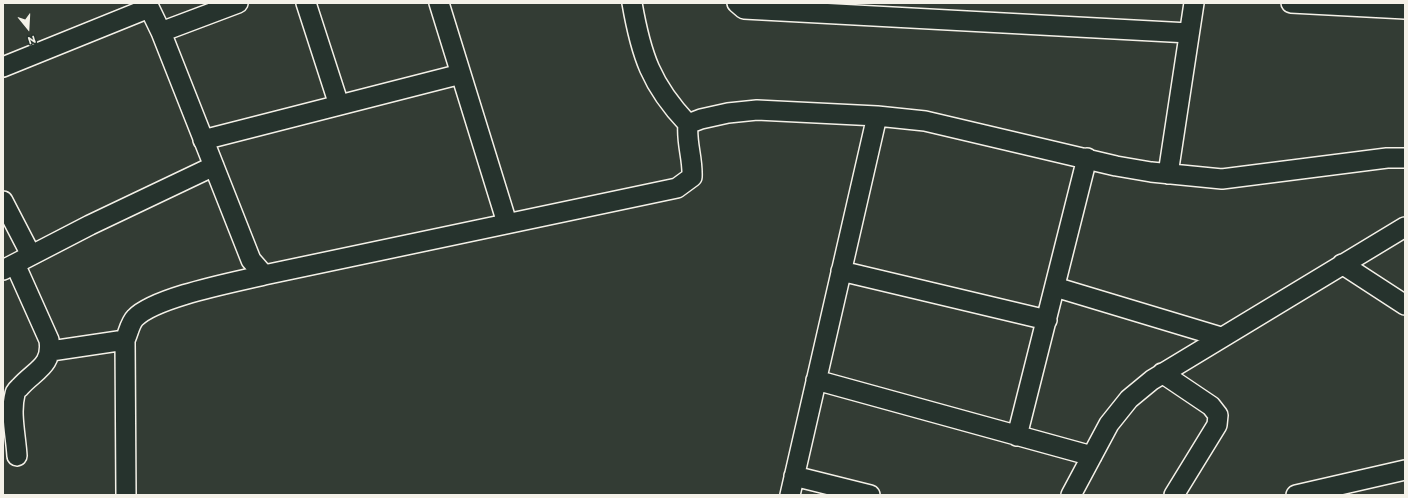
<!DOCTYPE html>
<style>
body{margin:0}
#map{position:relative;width:1408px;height:498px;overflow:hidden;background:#333c34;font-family:Itim,sans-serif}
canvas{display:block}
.frame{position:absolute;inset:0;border:4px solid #f4f1e8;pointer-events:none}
.north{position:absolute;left:8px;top:8px;width:40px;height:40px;-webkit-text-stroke:3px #26332d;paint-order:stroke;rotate:162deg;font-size:11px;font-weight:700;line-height:16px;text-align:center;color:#f4f1e8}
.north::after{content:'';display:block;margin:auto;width:14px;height:18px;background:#f4f1e8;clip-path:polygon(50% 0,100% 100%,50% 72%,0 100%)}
</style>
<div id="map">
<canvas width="1408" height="498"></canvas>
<div class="frame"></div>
<div class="north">N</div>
</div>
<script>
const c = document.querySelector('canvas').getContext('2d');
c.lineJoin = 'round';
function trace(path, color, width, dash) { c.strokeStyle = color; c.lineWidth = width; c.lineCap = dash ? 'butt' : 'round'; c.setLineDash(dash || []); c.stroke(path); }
const minor = new Path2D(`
 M147 3 161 32 251 260 264 275 677 188 692 177C693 158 686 143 688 124L701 119 728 113 757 110 877 116 925 121 1116 166 1151 172 1222 179 1387 158H1405
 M306 3 339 105
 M439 3 507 223
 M632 3C641 55 651 85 688 124
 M737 3 744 9 1189 33
 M1291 3 1405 9
 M161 32 238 3
 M3 67 149 8
 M203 140 461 74
 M1168 174 1194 3
 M3 201 31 255
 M15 264 49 340C53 366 35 370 20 387 18 389 15 391 15 394 10 413 16 437 17 456
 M1342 264 1405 305
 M3 270 90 225 214 166
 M841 271 1047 320
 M1055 287 1221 337
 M51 351 125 340
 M1162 373 1211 406 1218 415 1217 425 1174 495
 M816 380 1092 456
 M1017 436 1087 158
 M794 476 870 495
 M126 495 125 340C128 334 130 323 135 318 155 297 235 282 264 275
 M790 495 877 116
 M1071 495 1109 424 1129 399 1152 380 1405 227
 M1296 495 1405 470`);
trace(minor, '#f4f1e8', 22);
trace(minor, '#26332d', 19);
</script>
